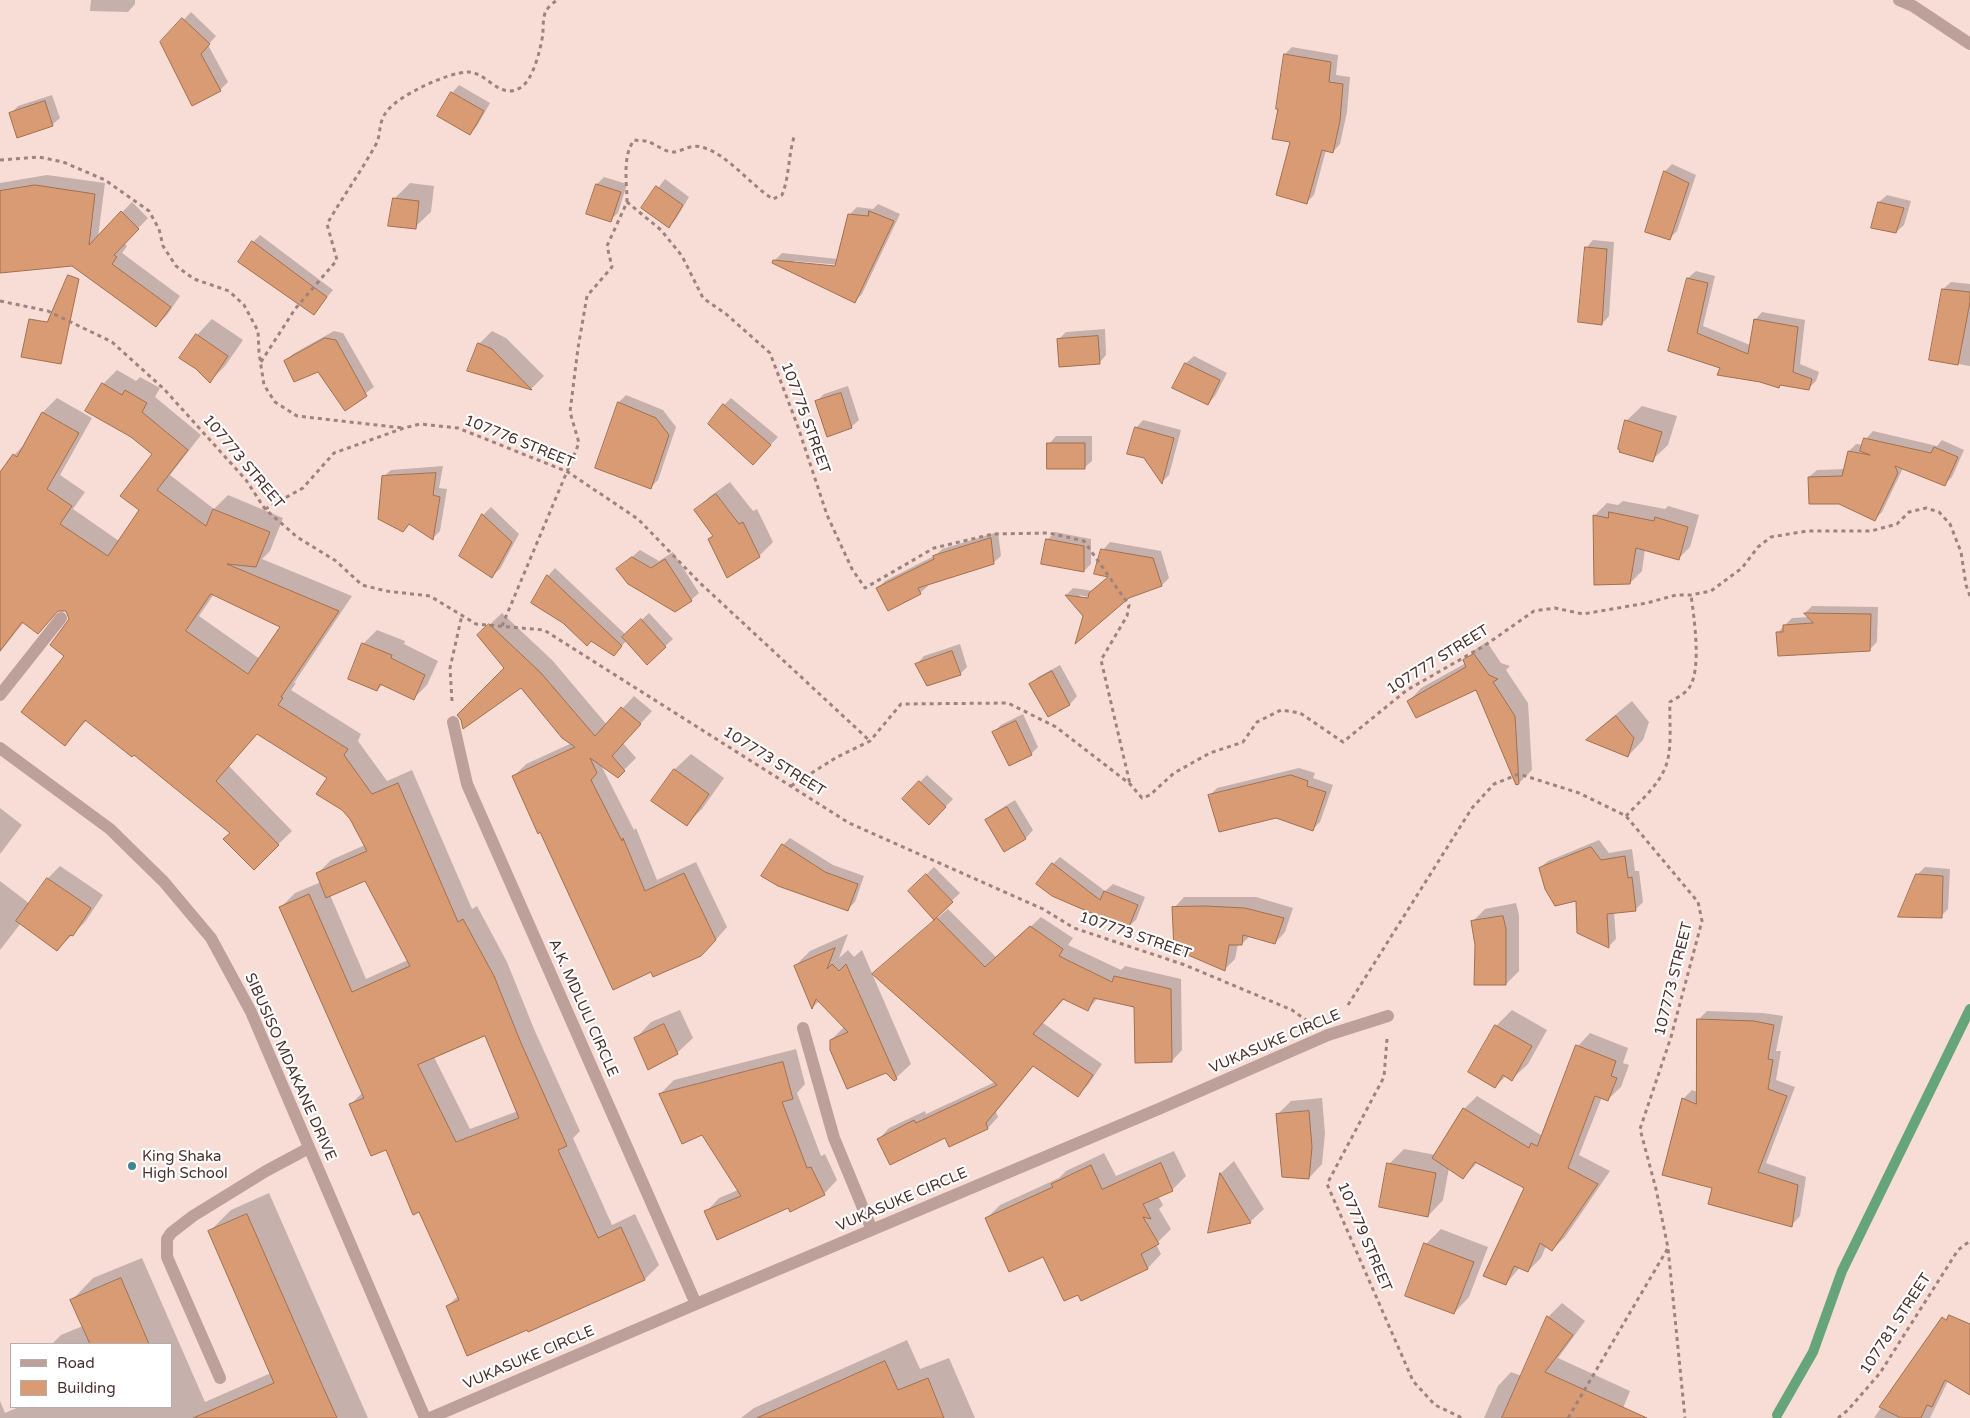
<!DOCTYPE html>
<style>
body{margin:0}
#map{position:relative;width:1970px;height:1418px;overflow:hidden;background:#f8ddd6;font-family:"Varela Round",sans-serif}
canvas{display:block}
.legend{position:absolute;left:10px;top:1343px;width:162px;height:65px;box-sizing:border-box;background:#fff;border:1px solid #b7adab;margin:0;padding:6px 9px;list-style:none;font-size:15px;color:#4c322c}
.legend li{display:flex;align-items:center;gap:10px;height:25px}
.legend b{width:25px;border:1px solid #b7adab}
</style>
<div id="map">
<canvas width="1970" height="1418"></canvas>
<ul class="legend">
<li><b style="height:6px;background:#bda099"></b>Road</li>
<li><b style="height:14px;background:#d99b74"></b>Building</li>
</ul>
</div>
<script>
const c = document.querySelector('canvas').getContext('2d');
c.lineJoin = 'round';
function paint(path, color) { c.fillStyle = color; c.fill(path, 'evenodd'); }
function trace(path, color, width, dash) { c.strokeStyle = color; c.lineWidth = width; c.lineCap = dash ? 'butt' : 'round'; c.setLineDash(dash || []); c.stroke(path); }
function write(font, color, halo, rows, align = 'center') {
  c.font = font + ' "Varela Round",sans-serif'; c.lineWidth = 4.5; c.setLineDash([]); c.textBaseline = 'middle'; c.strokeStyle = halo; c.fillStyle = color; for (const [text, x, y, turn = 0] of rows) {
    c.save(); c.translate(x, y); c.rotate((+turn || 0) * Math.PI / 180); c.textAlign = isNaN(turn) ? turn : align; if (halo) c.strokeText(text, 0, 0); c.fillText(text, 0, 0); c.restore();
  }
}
paint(new Path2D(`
 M91 0H135V4L128 12 90 11Z
 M191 12 216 36 208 45 228 82 220 90 162 43Z
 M1292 47 1338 55 1336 75 1350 77 1347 112 1340 144 1333 152 1326 150 1314 195 1307 202 1292 141 1279 108 1285 54Z
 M459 85 490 103 477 126 470 134 452 93Z
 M52 95 60 118 52 125 10 114 18 106Z
 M1672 164 1696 175 1677 231 1669 239 1647 231 1665 171Z
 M47 175 105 183 98 237 132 202 148 218 124 243 127 246 122 253 180 296 167 315 156 326 72 265 0 271V183Z
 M604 177 627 184 618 213 610 220 597 184Z
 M665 179 689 197 676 219 669 226 643 208Z
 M410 183 434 186 431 212 415 227 394 199Z
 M1887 195 1911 201 1904 225 1896 232 1873 227 1879 202Z
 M878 204 900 214 862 294 855 301 774 261 782 253 838 259 849 215 857 207 873 209ZM793 261 841 265V268L796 263Z
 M260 235 333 290 314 313 253 242Z
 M1593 240 1614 242 1609 316 1602 324 1586 248Z
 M1696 271 1715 276 1703 326 1750 345 1755 320 1762 312 1805 320 1800 364 1819 372 1816 381 1809 388 1721 367 1669 350 1688 278Z
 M1951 282 1970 284V366L1930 359 1943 289Z
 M212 319 243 340 225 366 210 381 197 335Z
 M1105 329 1106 355 1099 363 1058 340 1066 332Z
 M334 331 343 333 374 387 345 409 319 371 285 361 293 354Z
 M492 331 506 338 544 376 531 389 468 371 479 344Z
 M1194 356 1227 373 1215 396 1208 404 1174 387 1186 363Z
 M117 370 136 381 140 377 160 388 155 397 201 435 170 475 214 509 228 495 283 518 270 551 262 559 352 596 294 683H296L291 690 361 734 358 741 387 781 412 770 472 909 477 906 507 962 534 1029 580 1131 573 1138 612 1225 635 1214 659 1265 645 1279 529 1331 528 1328 447 1306 458 1296 420 1211 387 1149 350 1105 363 1092 281 907 295 893 321 882 317 874 331 860 365 845 329 777 258 733 229 766 292 831 254 868 232 832 134 754 87 720 65 744 66 655 70 619 67 611 59 610 37 633 24 622 0 652V474L14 455 27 442 43 412 57 398 92 418 60 475 85 492 73 509 119 541 140 509 154 454 103 384ZM214 594 282 627 260 659 199 616ZM366 880 408 960 366 979 330 895ZM486 1035 518 1111 470 1129 434 1057Z
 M848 386 859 420 851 427 816 402 824 394Z
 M626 395 663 410 676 427 658 480 651 487 619 402Z
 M731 398 778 437 760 456 724 405Z
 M1642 406 1677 416 1668 445 1652 460 1626 421Z
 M1143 420 1181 430 1169 475 1162 482 1136 428Z
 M1873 431 1937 446 1942 440 1964 450 1952 477 1944 485 1903 468 1882 512 1875 519 1809 477 1817 470 1845 469 1849 451 1856 444 1863 445 1866 439Z
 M1056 436H1092V461L1084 468 1049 444Z
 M443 466 439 488 447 489 440 531 433 538 383 477 391 470Z
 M730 482 753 511 757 509 773 542 759 556 709 539 713 535 696 511 709 497Z
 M1623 501 1665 509 1668 506 1699 515 1690 547 1678 559 1645 549 1642 571 1630 583 1596 584 1595 515 1607 503 1618 505Z
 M491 507 519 534 500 569 492 576 460 556 483 515Z
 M998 532 1001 556 993 563 927 584 928 586 920 593 878 588 885 581 936 555 942 549Z
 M1055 532 1091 539V564L1084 571 1047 540Z
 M1110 542 1161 551 1169 578 1162 585 1128 597 1084 616 1066 595 1073 588 1094 591 1110 576 1103 550ZM1079 595 1094 598V600L1081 598Z
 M640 550 659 561 673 552 699 593 691 600 618 569Z
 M555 568 626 635 649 613 673 639 647 663 627 640 614 655 533 602 548 576Z
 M1812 606 1878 607 1877 642 1870 649 1777 633 1792 618 1809 617 1805 613Z
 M502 613 553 661 607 725 634 696 652 711 623 743 636 758 618 776 603 765 602 767 634 830 636 828 657 880 696 862 727 927 713 943 651 971 514 776 526 764 572 743 479 635Z
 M377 630 405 641 404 644 438 661 427 685 413 699 383 684 377 690 349 678 363 644Z
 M1487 642 1501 663 1510 666 1506 670 1528 703 1532 770 1519 783 1476 688 1409 701 1421 688 1466 663 1465 660 1477 648Z
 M960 644 967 667 960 674 917 664 924 656Z
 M1060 665 1077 696 1070 704 1048 715 1031 684 1038 677Z
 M1632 701 1649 722 1643 740 1628 756 1588 740 1603 725Z
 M1023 714 1038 747 1031 754 994 732 1001 725Z
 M691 754 724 778 702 809 686 825 653 801 675 769Z
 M1299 768 1315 773 1313 778 1333 785 1320 822 1313 829 1210 795 1217 788Z
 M927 775 953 799 929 824 903 799Z
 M1015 800 1033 830 1026 838 1005 850 987 820 994 813Z
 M0 808 22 825 0 854Z
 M790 838 833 865 864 876 855 902 847 910 783 845Z
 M1599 840 1609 853 1632 849 1635 871H1639L1643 902 1635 910 1614 912 1616 939 1609 946 1577 899 1540 868 1548 861Z
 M1060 857 1105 891 1113 884 1145 897 1136 920 1128 927 1053 864Z
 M60 866 103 895 85 922 57 950 21 923 0 950V881L30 904 48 878Z
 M934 867 960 893 934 918 910 891Z
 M1925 867 1950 869 1948 909 1941 916 1917 875Z
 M1184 897H1256L1293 908 1285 932 1275 943 1250 936 1242 944H1238L1235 959 1225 969 1174 908Z
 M1516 903 1519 915V971L1506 984 1476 945 1472 922 1485 909Z
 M948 909 997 958 1041 917 1073 938 1068 945 1121 970 1125 966 1181 979 1182 1050 1172 1061 1135 1006 1099 997 1087 1010 1064 999 1043 1023 1102 1064 1088 1085 1078 1095 1034 1065 996 1112 998 1117 988 1128 946 1136 879 1139 889 1128 925 1111 926 1114 995 1082 884 964Z
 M848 934 839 958 848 950 854 957 862 950 911 1064 896 1078 887 1071 831 1040 844 1027 819 1001 813 1007 795 966 810 951Z
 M680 1010 693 1038 677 1053 636 1038 651 1022Z
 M1512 1010 1547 1030 1528 1064 1512 1079 1506 1076 1495 1087 1496 1026Z
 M1707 1011 1763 1013 1783 1016 1776 1051H1781L1776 1080 1795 1087 1766 1163 1806 1177 1800 1216 1792 1225 1714 1188 1683 1099 1692 1090 1697 1092 1698 1020Z
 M1590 1033 1628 1048 1623 1063 1629 1065 1621 1087 1608 1099 1602 1097 1579 1155 1610 1171 1565 1237 1552 1250 1546 1246 1541 1258 1528 1271 1520 1267 1506 1284 1525 1187 1478 1162 1463 1178 1449 1168 1443 1200 1428 1216 1389 1164 1404 1149 1436 1155 1464 1109 1477 1096 1541 1135 1544 1132 1578 1046Z
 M796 1049 805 1084 797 1093 821 1156 825 1154 837 1180 824 1194 789 1207 706 1212 719 1198 738 1190 702 1133 660 1094 674 1080Z
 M1322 1098 1325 1133 1322 1164 1309 1178 1278 1114 1291 1101Z
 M1174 1151 1186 1176 1172 1190 1158 1196 1163 1205 1159 1209 1171 1229 1156 1244 1161 1254 1148 1268 1082 1299 1044 1256 987 1218 1000 1205 1059 1178 1066 1171 1104 1153 1116 1176Z
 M1234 1161 1264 1209 1250 1222 1210 1231 1221 1173Z
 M269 1193 368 1418H0V1401L5 1413 19 1407H171V1344H52L61 1335 83 1326 72 1300 93 1278 142 1258 205 1402 271 1373 209 1232 231 1210Z
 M1441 1229 1488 1247 1469 1297 1454 1313 1426 1244Z
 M1562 1303 1585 1321 1558 1358 1630 1391 1619 1418H1484L1498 1386 1511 1372 1522 1376 1548 1317Z
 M1936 1329 1970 1353V1393L1948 1381 1930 1418H1874Z
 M907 1340 920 1369 949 1358 975 1418H741L754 1408Z`), '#0003');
trace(new Path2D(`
 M1777 1415 1813 1352 1842 1271 1970 1009`), '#66a479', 10);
const building = new Path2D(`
 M182 18 210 44 201 54 221 91 192 106 160 42Z
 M1284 54 1331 62 1329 82 1343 84 1340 121 1333 153 1322 150 1307 204 1276 195 1290 142 1272 139 1278 109H1276Z
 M451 92 484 111 470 135 437 116Z
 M45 101 53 126 17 138 9 113Z
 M1664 171 1689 183 1670 240 1645 232Z
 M596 184 621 192 611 222 586 214Z
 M35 185 95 194 89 245 121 211 139 229 114 255 117 257 112 264 171 307 156 327 72 266 0 273V191Z
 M656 186 683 205 669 228 641 208Z
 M393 198 419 201 416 229 388 226Z
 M1878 202 1904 208 1896 233 1871 228Z
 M869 211 894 221 855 303 772 263 773 260 835 266 848 214 868 216Z
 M252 241 327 297 314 315 238 262Z
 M1585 247 1607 249 1602 325 1578 322Z
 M68 275 79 279 61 364 21 357 29 319 47 322Z
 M1687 278 1708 283 1697 333 1748 354 1754 319 1798 327 1793 372 1812 379 1809 390 1780 385 1779 388 1760 382 1717 375 1720 368 1668 351Z
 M1942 289 1970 292V302L1958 365 1929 360Z
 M196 334 228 356 210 383 196 369 179 358Z
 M1098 336 1100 364 1059 367 1057 339Z
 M325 338 336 340 367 396 345 411 318 372 294 382 284 361Z
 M478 343 492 349 532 390 467 371Z
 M1185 363 1220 380 1208 405 1172 388Z
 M102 383 122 395 125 390 147 403 142 412 188 450 157 490 206 526 213 509 270 532 256 567 227 564 339 611 281 697 283 698 278 705 348 749 344 755 372 794 398 783 458 922 463 919 494 976 521 1043 567 1146 558 1150 598 1238 621 1227 645 1280 528 1332 527 1330 467 1356 446 1306 459 1300 419 1212 413 1215 386 1150 371 1156 349 1104 364 1098 279 907 309 894 352 992 410 966 365 881 326 898 316 873 367 851 350 819 342 810 316 794 327 778 257 734 216 781 279 845 254 870 223 839 230 833 134 755 132 757 85 720 65 746 21 712 64 656 50 645 69 619 66 611H58L38 634 22 622 0 651V472L13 454 17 457 42 412 79 433 47 489 72 506 60 524 108 556 139 510 120 496 152 454 131 437 85 411ZM211 594 280 627 248 674 186 631ZM485 1036 519 1118 456 1142 418 1065Z
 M841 393 852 428 827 437 815 401Z
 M618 402 656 418 669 435 651 489 595 468Z
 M723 404 771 445 753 465 708 424Z
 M1625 420 1662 432 1653 462 1619 452 1620 450 1618 449Z
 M1135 427 1174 438 1162 484 1144 458 1127 454Z
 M1864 438 1931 453 1934 447 1958 457 1945 486 1895 466 1898 473 1875 521 1839 504H1809L1808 477 1842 476 1848 451 1870 455 1860 451Z
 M1047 443H1085V469H1047Z
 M436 473 433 495 440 497 433 540 409 524 403 532 378 519 382 476Z
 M716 494 739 524 743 522 760 557 727 578 708 539 713 536 694 510Z
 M1609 512 1654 521 1655 517 1688 527 1679 560 1636 548 1630 584 1594 585 1593 515 1608 518Z
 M482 514 512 542 492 578 459 556Z
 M991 538 994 564 918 588 921 594 888 611 876 588 934 559 933 556Z
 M1046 539 1084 546V572L1041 564Z
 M1101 549 1153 558 1162 586 1129 598 1075 644 1083 616 1065 595 1088 598 1089 593 1108 577 1094 574Z
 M632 557 651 568 665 559 692 601 675 612 628 584 616 569Z
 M547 575 622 646 614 656 591 641 587 646 563 623 531 603Z
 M1804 613 1871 614 1870 651 1778 656 1776 632H1783V625L1813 623Z
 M641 619 666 647 647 665 622 637Z
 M489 624 541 673 595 736 621 707 641 724 612 756 625 771 618 778 590 758 597 773 591 780 622 841 623 838 645 891 684 873 716 940 701 956 653 977 651 972 613 990 540 832 538 834 512 776 575 747 562 738 521 688 463 729 461 720 457 715 504 668 477 635Z
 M362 643 392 655 391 658 425 675 414 700 380 684 377 691 348 679Z
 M952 651 961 675 927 686 915 664Z
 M1474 654 1489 675 1498 679 1493 682 1515 716 1519 784 1516 785 1476 690 1416 718 1407 701 1466 667 1463 660Z
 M1052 671 1070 705 1048 717 1029 684Z
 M1616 716 1634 738 1628 757 1586 740Z
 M1016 721 1032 755 1009 766 992 732Z
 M674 769 709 794 687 826 651 801Z
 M1291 775 1308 781 1307 786 1326 792 1313 831 1276 818 1219 832 1208 795Z
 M919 781 946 807 929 825 902 799Z
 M1007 807 1026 839 1004 852 985 820Z
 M782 844 825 872 858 884 848 911 778 886 761 876Z
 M1591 847 1601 860 1625 856 1628 878 1632 877 1636 911 1607 914 1609 948 1577 933 1576 901 1555 906 1545 889 1539 868Z
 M1052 863 1100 900 1104 891 1138 905 1128 929 1052 896 1036 884Z
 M926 874 953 902 934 920 908 891Z
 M1916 874 1943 876 1942 918 1898 917Z
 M47 878 91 908 73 936 70 935 57 951 16 921Z
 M1205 906 1245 908 1284 918 1275 944 1243 935 1242 945H1229L1225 971 1174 949 1172 907Z
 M1503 916 1506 929V985H1474L1475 945 1471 921Z
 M937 918 985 967 1030 926 1063 949 1059 956 1112 982 1114 976 1171 989 1172 1062 1135 1063 1134 1007 1094 998 1088 1011 1063 999 1033 1034 1093 1075 1078 1097 1033 1066 986 1123 988 1129 949 1147 945 1138 890 1165 877 1139 914 1120 916 1123 997 1085 872 974Z
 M835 948 827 969 832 964 839 971 846 964 897 1079 894 1081 886 1073 847 1089 830 1050V1040L848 1032 816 999 812 1009 794 966Z
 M1697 1019 1754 1021 1774 1025 1768 1059 1773 1060 1768 1089 1787 1096 1758 1172 1798 1185 1792 1227 1708 1204 1712 1188 1662 1175 1682 1098 1696 1104Z
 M664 1024 678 1054 648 1070 634 1038Z
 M1495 1025 1532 1046 1512 1081 1503 1075 1495 1088 1468 1072Z
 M1576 1045 1616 1061 1611 1076 1617 1078 1608 1101 1595 1096 1568 1168 1598 1184 1552 1251 1540 1243 1528 1272 1514 1266 1506 1285 1483 1276 1524 1188 1475 1162 1463 1179 1432 1158 1463 1108 1529 1148 1531 1143 1537 1146Z
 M783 1062 793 1099 782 1102 807 1168 811 1167 825 1195 790 1212 788 1208 717 1240 704 1211 741 1196 702 1135 682 1144 659 1094Z
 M1309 1111 1312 1147 1309 1179 1282 1177 1276 1114Z
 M1161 1163 1173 1191 1143 1204 1151 1219 1143 1217 1159 1244 1141 1254 1148 1269 1081 1301 1078 1295 1064 1301 1043 1257 1009 1272 985 1218 1053 1187 1051 1184 1091 1165 1102 1189Z
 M1387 1163 1436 1173 1428 1217 1379 1207Z
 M1220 1173 1251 1223 1208 1233Z
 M247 1214 315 1369 337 1418H193L274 1383 208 1231Z
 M1424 1243 1474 1262 1454 1314 1405 1296Z
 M121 1278 149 1344H90L70 1300Z
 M1949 1315 1970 1324V1395L1945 1380 1932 1407 1927 1405 1921 1418H1901L1879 1407 1942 1317 1946 1320Z
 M1547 1316 1573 1335 1545 1372 1647 1418H1502Z
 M885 1361 898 1390 928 1378 944 1418H757Z`);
paint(building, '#d99b74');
trace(building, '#a26f4e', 1);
trace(new Path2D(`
 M0 160 39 157 63 162 105 180 149 211 159 229 163 246 176 266 194 279 229 291 244 305 258 331 259 353 264 385 275 402 297 416 403 428
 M627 202C627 182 622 157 634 140 639 141 645 140 649 142 657 145 666 153 674 152 683 151 691 144 701 147 727 153 750 185 773 199L782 195C790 175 788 154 795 134
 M0 301 48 311 112 342 164 389 246 480 265 509 297 537 336 561 362 585 386 591 430 596 476 624 544 630 849 823 1043 909 1074 928 1185 965 1292 1010 1306 1020
 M261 362 295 309 337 260 327 224C342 198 360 173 375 146 382 135 377 124 387 111 399 95 449 72 468 72 487 72 499 100 520 88 533 81 541 48 543 33 543 27 543 16 546 11 548 7 553 3 557 0
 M265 509 303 488 334 453 404 428 420 424 458 428 568 472 638 519 699 582 870 741
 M502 626 579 443 570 412 578 348 587 296 612 267 607 246 627 202 661 230 682 256 703 298 726 314 770 353 798 427 827 515 852 569 865 588 934 548 993 534 1049 533 1084 541 1129 605 1127 616 1101 660 1130 784
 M452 701 450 668 462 615
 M791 786 837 757 870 741 901 704 1008 703 1056 727 1130 784 1142 798 1150 795 1174 773 1210 753 1243 742 1257 722 1281 710 1300 713 1343 742 1407 690 1484 646 1534 611 1555 608 1583 614 1647 603 1676 595H1691L1711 591 1742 568 1758 547 1771 537 1807 531H1871L1897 524 1909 512 1926 508 1939 512 1950 524 1961 552 1966 585 1970 596
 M1626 816C1639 802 1658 786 1665 768 1673 750 1669 721 1670 702 1676 698 1685 694 1689 688 1702 670 1694 617 1691 595
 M1348 1005 1472 808 1494 784 1519 774 1579 793 1626 816 1698 902 1702 921 1671 1037 1640 1129 1656 1189 1668 1248 1685 1418
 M1387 1039 1384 1077 1327 1184 1413 1381 1435 1405 1462 1418
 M1568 1418 1668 1248
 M1838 1418 1848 1410 1880 1373 1958 1250 1970 1241`), '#9d837c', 3, [4, 4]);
trace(new Path2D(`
 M1899 0 1913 6 1970 44
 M0 695 61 618
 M453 722 467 784 696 1304
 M0 748 110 829 164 882 211 938 251 1012 425 1418
 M803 1028 834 1138 872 1230
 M220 1378 167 1257V1239L171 1233 193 1216 266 1171 309 1148
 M430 1418 696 1304 1161 1108 1328 1035 1388 1016`), '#bda099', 12);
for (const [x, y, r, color] of [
 [132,1166,5,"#408593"]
]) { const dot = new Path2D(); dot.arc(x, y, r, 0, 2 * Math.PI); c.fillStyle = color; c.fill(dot); trace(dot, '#fff', 2); }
write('15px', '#4c322c', '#fff', [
 ["107775 STREET",805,418,70],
 ["107776 STREET",519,442,22],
 ["107773 STREET",243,462,50],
 ["107777 STREET",1438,660,-32],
 ["107773 STREET",774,762,32],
 ["107773 STREET",1135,936,19],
 ["107773 STREET",1674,979,-76],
 ["A.K. MDLULI CIRCLE",583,1008,66],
 ["VUKASUKE CIRCLE",1275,1042,-23],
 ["SIBUSISO MDAKANE DRIVE",290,1067,66],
 ["VUKASUKE CIRCLE",902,1200,-23],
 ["107779 STREET",1364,1237,67],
 ["107781 STREET",1896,1324,-57],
 ["VUKASUKE CIRCLE",529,1358,-23]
]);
write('15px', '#4c322c', '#fff', [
 ["King Shaka",142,1157],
 ["High School",142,1174]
], 'left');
</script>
